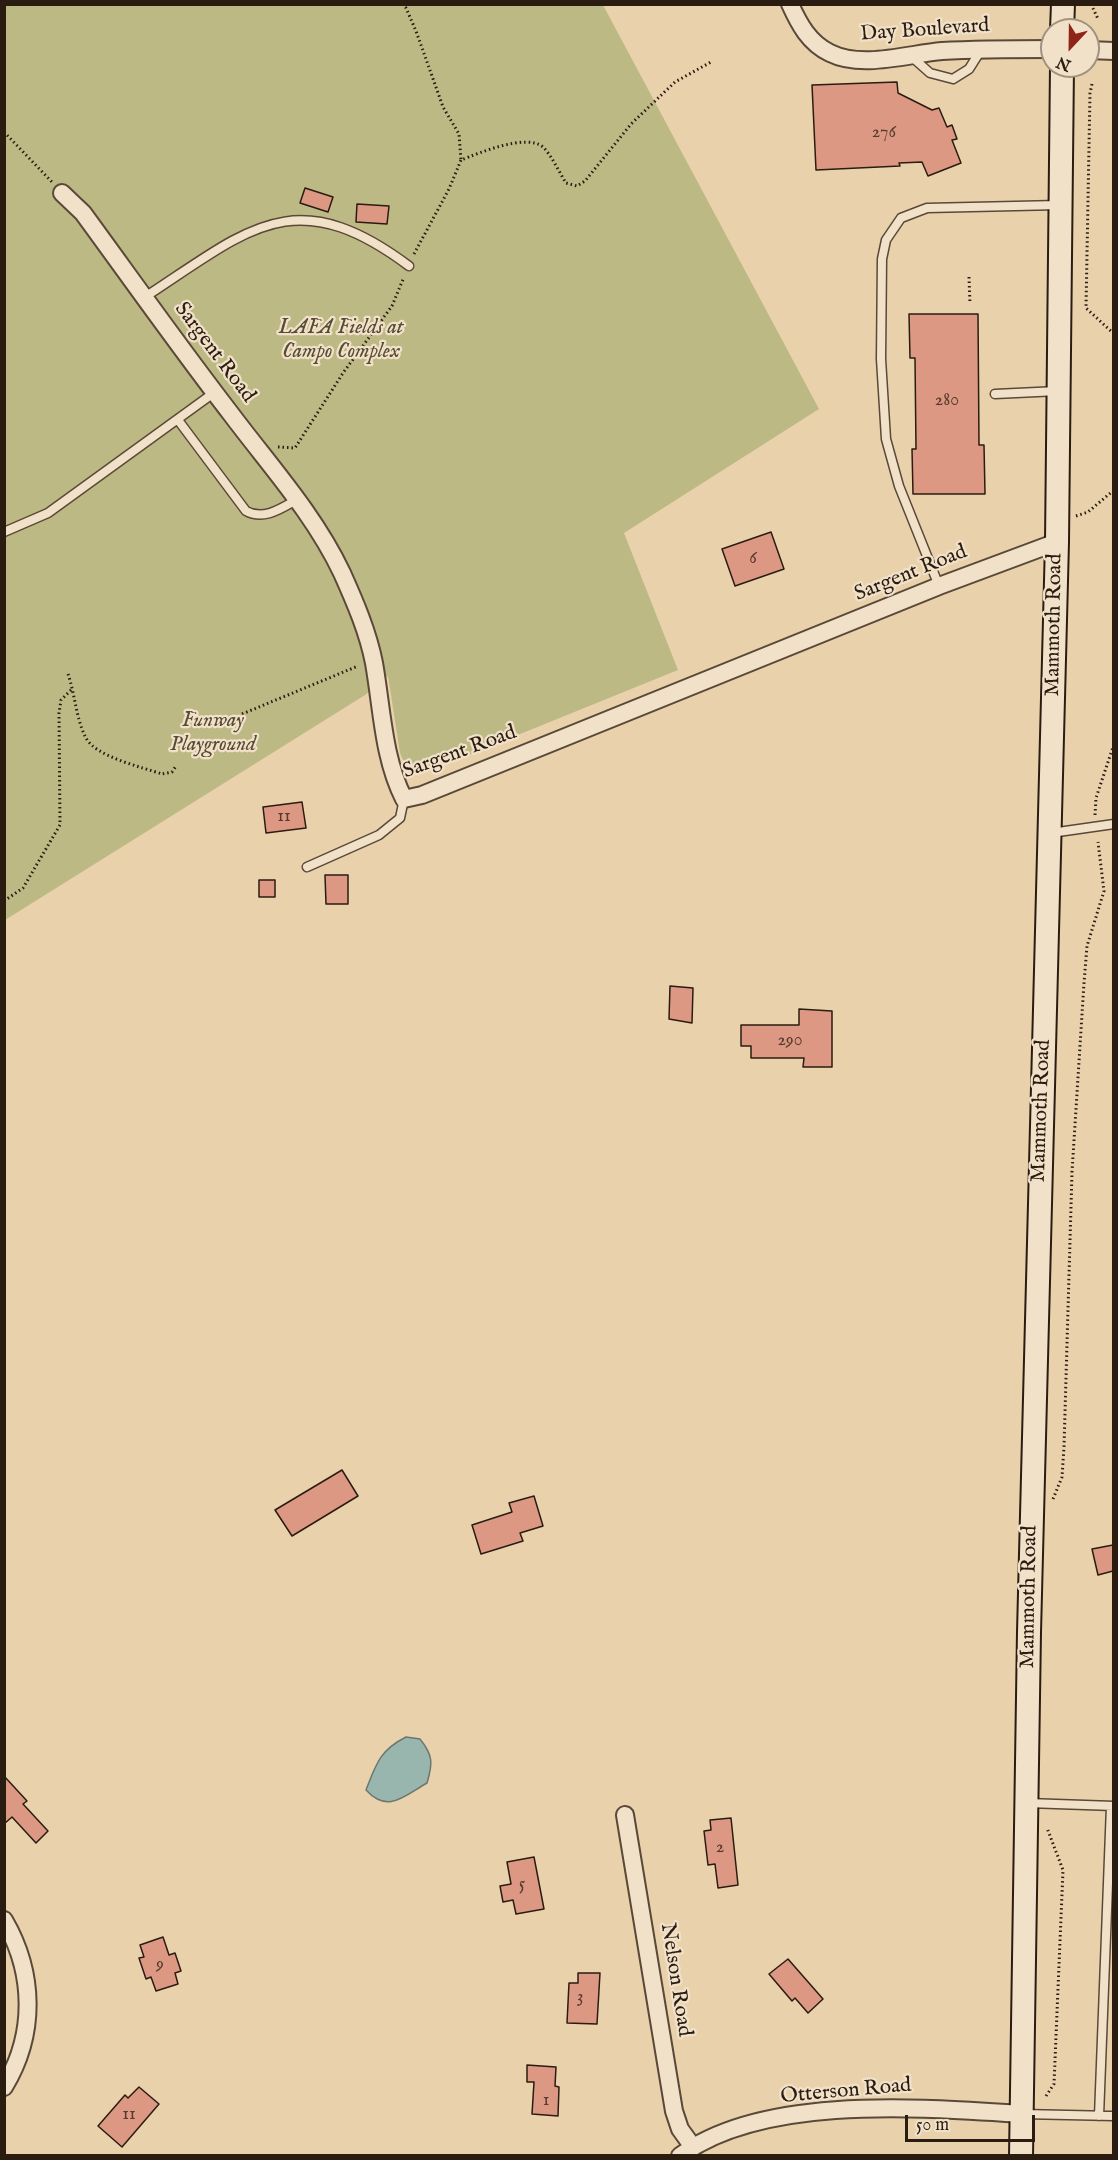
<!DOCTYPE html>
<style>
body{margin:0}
#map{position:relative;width:1118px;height:2160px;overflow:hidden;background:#e9d1ac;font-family:"IM FELL English",serif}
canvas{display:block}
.frame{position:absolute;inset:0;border:6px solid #2a1c11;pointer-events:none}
.north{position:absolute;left:1040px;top:18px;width:60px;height:60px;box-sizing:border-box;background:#f1e1c9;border:2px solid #a1927f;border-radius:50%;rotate:202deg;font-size:16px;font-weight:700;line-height:24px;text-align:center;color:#2a1c11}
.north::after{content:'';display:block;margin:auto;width:21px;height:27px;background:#8f2418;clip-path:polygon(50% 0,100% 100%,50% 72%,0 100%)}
.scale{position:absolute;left:905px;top:2115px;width:130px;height:27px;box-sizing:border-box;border:3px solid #2a1c11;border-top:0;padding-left:8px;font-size:18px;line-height:21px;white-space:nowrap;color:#2a1c11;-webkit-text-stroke:4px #f1e1c9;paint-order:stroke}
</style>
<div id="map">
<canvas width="1118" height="2160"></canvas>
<div class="frame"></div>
<div class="north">N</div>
<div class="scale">50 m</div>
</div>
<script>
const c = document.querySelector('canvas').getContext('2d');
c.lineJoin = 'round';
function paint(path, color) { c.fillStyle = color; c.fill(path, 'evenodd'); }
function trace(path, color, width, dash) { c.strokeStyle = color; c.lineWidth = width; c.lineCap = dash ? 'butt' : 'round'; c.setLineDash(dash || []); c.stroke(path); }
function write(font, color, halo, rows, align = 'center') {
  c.font = font + ' "IM FELL English",serif'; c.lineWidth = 4.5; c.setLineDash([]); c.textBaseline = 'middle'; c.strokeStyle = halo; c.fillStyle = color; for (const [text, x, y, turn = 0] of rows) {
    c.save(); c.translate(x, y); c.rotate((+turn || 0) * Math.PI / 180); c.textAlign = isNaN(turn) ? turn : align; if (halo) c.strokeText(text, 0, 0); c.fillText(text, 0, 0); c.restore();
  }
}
paint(new Path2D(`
 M5 5H603L819 409 624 533 678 670 456 760 408 771 400 753 388 676 365 695 5 920Z`), '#bdb985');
const water = new Path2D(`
 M406 1737 420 1739C433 1755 433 1763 427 1783 404 1796 388 1814 366 1790 376 1764 380 1750 406 1737Z`);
paint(water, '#98b6ae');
trace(water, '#6c786f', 1.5);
const building = new Path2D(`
 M897 82 898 93 932 110 939 108 947 127 952 125 957 139 952 140 961 163 928 176 922 162 899 163 900 166 816 170 812 85Z
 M305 188 333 197 328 212 300 203Z
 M357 204 389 206 387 224 356 222Z
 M909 314H978L979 445H984L985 494H913L912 449H916L915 358H910Z
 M771 532 784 569 735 586 722 549Z
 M302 802 306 828 266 833 263 807Z
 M325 875H348V904H326Z
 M259 880H275V897H259Z
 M670 986 693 988 692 1023 669 1019Z
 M799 1009 832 1011V1067H803L804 1058H751V1046H741V1025H799Z
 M342 1470 358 1496 292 1536 275 1510Z
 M534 1496 543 1526 520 1533 523 1541 481 1554 472 1525 512 1512 509 1503Z
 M1113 1545V1571L1098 1575 1092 1549Z
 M4 1776 27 1801 23 1804 48 1831 36 1843 12 1817 4 1824Z
 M731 1818 738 1885 718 1888 715 1864 708 1865 704 1831 711 1830 710 1820Z
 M534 1857 544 1909 516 1914 513 1900 503 1902 500 1886 511 1884 507 1862Z
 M163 1937 169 1955 175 1953 181 1971 175 1973 178 1984 156 1991 151 1977 146 1979 139 1958 144 1957 140 1945Z
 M788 1959 823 1999 808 2013 795 1998 792 2001 769 1974Z
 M578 1973H600L597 2024 567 2023 569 1983H578Z
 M527 2065 556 2067 555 2086 559 2087 558 2116 532 2114 534 2082H527Z
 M139 2087 159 2104 122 2147 98 2126 125 2095 128 2098Z`);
paint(building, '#dd9883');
trace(building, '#2a1c11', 1.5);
const service = new Path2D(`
 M912 57 930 73 953 79 969 69 981 50
 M145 297C248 230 294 180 409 266
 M995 394 1058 391
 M178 420 246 511C264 521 282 508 298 499
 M4 532 48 513 215 392
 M939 586 899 486 886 439 881 359 882 259 886 240 901 218 927 208 1059 205
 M1051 833 1114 824
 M307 867 379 835 400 818 404 799
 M1027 1803 1114 1806
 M1022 2114 1114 2116
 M1099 2116 1111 1806`);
const minor = new Path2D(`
 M790 4C799 24 809 43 830 53 862 69 908 54 942 51 979 49 1015 49 1052 49
 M1088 50 1114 51
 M62 193 83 213C132 280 180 348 231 414 270 466 314 514 342 573 355 602 368 632 374 663 382 708 383 758 404 799L422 795 939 586 1057 542
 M625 1815 674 2111 680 2129 693 2147
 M4 1920C35 1973 36 2035 4 2087
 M680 2156C763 2094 924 2108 1022 2114`);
const secondary = new Path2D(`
 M1062 30 1063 4
 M1021 2156 1029 1632 1057 542 1062 66`);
trace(service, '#5a4938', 11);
trace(minor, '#5a4938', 20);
trace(secondary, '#2a1c11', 26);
trace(new Path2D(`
 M402 4 406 8 416 31 443 107 459 134 461 160
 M1091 4 1098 19
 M1092 84 1090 93 1086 308 1114 334
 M4 132 52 182
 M414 254 449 189 461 160C479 153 526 133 543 147 552 156 559 172 566 183L577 186 585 181 631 124 675 82 711 62
 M969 277 970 304
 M278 447 295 448 343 373 392 306 404 277
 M1076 516 1088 512 1114 490
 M68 674C75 694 76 719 86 738 96 757 142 767 162 774L172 772 176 766
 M242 714 358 666
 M1095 815 1096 798 1114 744
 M4 901 23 888 60 825 59 713 61 700 73 688
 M1053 1499 1062 1477 1064 1447 1072 1172 1084 983 1087 946 1104 891 1098 842
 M1046 2096 1054 2084 1063 1870 1047 1828`), '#2a1c11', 3, [1.5, 3]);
trace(service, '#f1e1c9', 8);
trace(minor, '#f1e1c9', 16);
trace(secondary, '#f1e1c9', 22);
write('18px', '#573b2e', null, [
 ["276",884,133],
 ["280",947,401],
 ["6",753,559],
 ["11",284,817],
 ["290",790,1041],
 ["2",720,1848],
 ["5",522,1885],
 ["9",160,1965],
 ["3",580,1998],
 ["1",546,2101],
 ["11",129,2115]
]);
write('21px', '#2a1c11', '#f1e1c9', [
 ["Day Boulevard",925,31,-4],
 ["Sargent Road",214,353,53],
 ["Sargent Road",911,574,-22],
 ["Mammoth Road",1055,625,-89],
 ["Sargent Road",460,753,-20],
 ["Mammoth Road",1042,1111,-88],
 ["Mammoth Road",1030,1597,-89],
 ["Nelson Road",675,1980,81],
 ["Otterson Road",846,2092,-5]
]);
write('italic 21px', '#564b34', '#f1e1c9', [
 ["LAFA Fields at",341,329],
 ["Campo Complex",341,353],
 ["Funway",213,722],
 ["Playground",213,746]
]);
</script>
